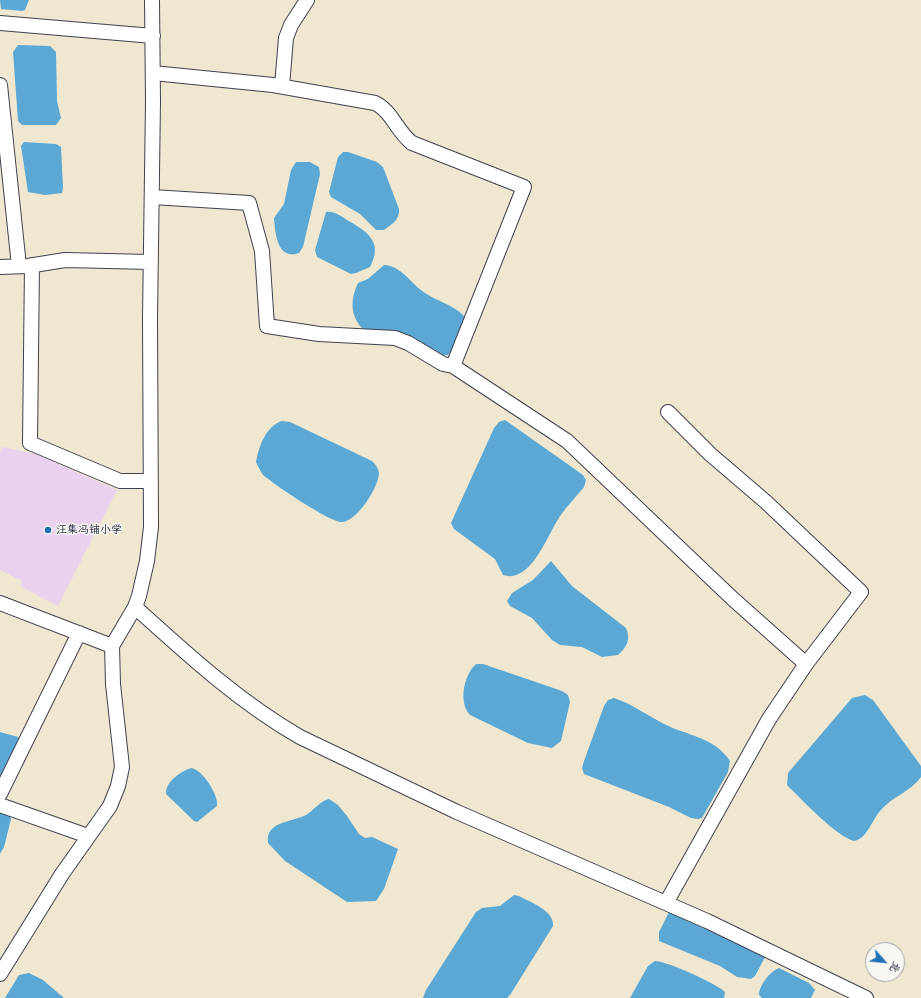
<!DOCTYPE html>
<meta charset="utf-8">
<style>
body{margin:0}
#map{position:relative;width:921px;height:998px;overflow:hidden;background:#efe7d0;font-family:Sriracha,"LXGW WenKai TC",sans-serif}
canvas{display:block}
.north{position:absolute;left:865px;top:942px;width:40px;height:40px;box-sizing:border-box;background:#f6f6f2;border:1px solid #a1a1a9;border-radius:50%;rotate:117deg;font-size:11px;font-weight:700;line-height:16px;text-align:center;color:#22223b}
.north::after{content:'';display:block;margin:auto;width:14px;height:18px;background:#1f6fb2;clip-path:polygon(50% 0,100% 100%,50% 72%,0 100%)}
</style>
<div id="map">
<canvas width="921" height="998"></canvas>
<div class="north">北</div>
</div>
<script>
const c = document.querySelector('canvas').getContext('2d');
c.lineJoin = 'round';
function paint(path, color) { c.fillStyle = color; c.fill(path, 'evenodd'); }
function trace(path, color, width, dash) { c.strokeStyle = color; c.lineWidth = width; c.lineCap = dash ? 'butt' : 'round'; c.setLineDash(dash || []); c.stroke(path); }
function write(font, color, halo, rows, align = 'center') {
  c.font = font + ' Sriracha,"LXGW WenKai TC",sans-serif'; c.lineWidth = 3; c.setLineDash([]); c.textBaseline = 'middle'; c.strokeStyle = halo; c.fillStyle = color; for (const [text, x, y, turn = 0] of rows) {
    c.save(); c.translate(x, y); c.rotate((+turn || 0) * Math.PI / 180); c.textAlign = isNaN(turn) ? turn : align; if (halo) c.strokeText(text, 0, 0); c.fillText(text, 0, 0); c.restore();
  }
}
paint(new Path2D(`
 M2 447 36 454 117 490 58 606 20 586 22 581 0 570V451Z`), '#e9d2ed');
paint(new Path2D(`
 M0 0H29L25 10 22 11 1 9Z
 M18 45 50 46 56 52 57 101 61 118 56 125H22L18 121 13 52Z
 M24 142 56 144 61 147 63 188 62 193 45 195 28 192 21 146Z
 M343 152H348L377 162 383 167 399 209C400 220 392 224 384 230H376L360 214 331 197 329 192 338 157Z
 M296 162H310L319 167 320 174 303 247 299 253C277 261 275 232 274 218L284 204 291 170Z
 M326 212C334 211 341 216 347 220 366 231 384 241 370 267L356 273 351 274 317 257 315 250Z
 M384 265C401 265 412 285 425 293 437 301 453 305 463 315L465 318 453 349 448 355 438 356 364 330C350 317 350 300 358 283L368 279Z
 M505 420 583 475 586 480 584 487C575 498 564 509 557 521 547 537 530 584 503 575L495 559 454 529 451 523 494 428 499 422Z
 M282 421 290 422 372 461C376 465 379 469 379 474 378 488 356 523 341 522 328 521 275 485 263 475 260 471 258 466 256 462 259 446 266 426 282 421Z
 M551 561 572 586 626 628C631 639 627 647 618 655L602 657 582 647 560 645 552 640 532 618 510 606 507 601 512 593 533 580Z
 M476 664H483L562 691 568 695 570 702 561 741 552 748 528 743 470 715C458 702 464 675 476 664Z
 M865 695 873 700 921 766V777C910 792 891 797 880 811 872 820 867 839 854 841 837 837 801 799 787 785L788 773 852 698Z
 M614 698C632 704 647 715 664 724 687 736 713 736 730 761L728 772 702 818 698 819 691 818 669 807 584 774 582 768 584 761 604 706 608 700Z
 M0 732 18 737 21 741 0 784Z
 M191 768C202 769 219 795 217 806L197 822 194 821 166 794C165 782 181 771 191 768Z
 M329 799 338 805 347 816 359 834 365 838 372 837 398 849 384 889 376 901 347 902 285 861 268 843C265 821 293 822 306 815 314 810 320 801 329 799Z
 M0 810 10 816 11 819 4 847 0 854Z
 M514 895 519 896C530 902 555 911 553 926L510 995 507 998H423L426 990 476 912 482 908 500 906Z
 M669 912 765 957 755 976 751 979 737 977 720 966 659 941V932Z
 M655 961C667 961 717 984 725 992L724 998H630L648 966Z
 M779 968 809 983 815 990 811 998H762L759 995C759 986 770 971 779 968Z
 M29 973 43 980 64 998H5L19 975Z`), '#5ba8d4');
const minor = new Path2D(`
 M0 23 153 36
 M153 73 273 85 375 103C392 111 397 132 412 143L524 187 453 366
 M0 85 19 266
 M282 86 286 38 291 25 307 0
 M152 197 249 203 262 251 267 326 319 334 395 338 408 343 443 364 453 366 567 441 733 599 806 664
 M32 265 30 443 120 481H151
 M0 267 28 266 65 260 151 262
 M0 603 112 646 135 607 139 596 147 561 151 527 150 318 153 101 152 0
 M135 607C187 654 239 702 300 737L457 812 707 921 866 998
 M0 794 79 633
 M0 805 88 836
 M666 903 769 719 806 664 861 592 766 502 710 454 668 412
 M0 974 62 874 110 806 118 786 122 767 113 684 112 646`);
trace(minor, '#414051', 16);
trace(minor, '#fff', 14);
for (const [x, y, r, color] of [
 [48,530,4,"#1f6fb2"]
]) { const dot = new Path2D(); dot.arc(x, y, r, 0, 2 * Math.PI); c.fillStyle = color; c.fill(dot); trace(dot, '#f6f6f2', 1.5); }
write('11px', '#22223b', '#f6f6f2', [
 ["汪集冯铺小学",56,530]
], 'left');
</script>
